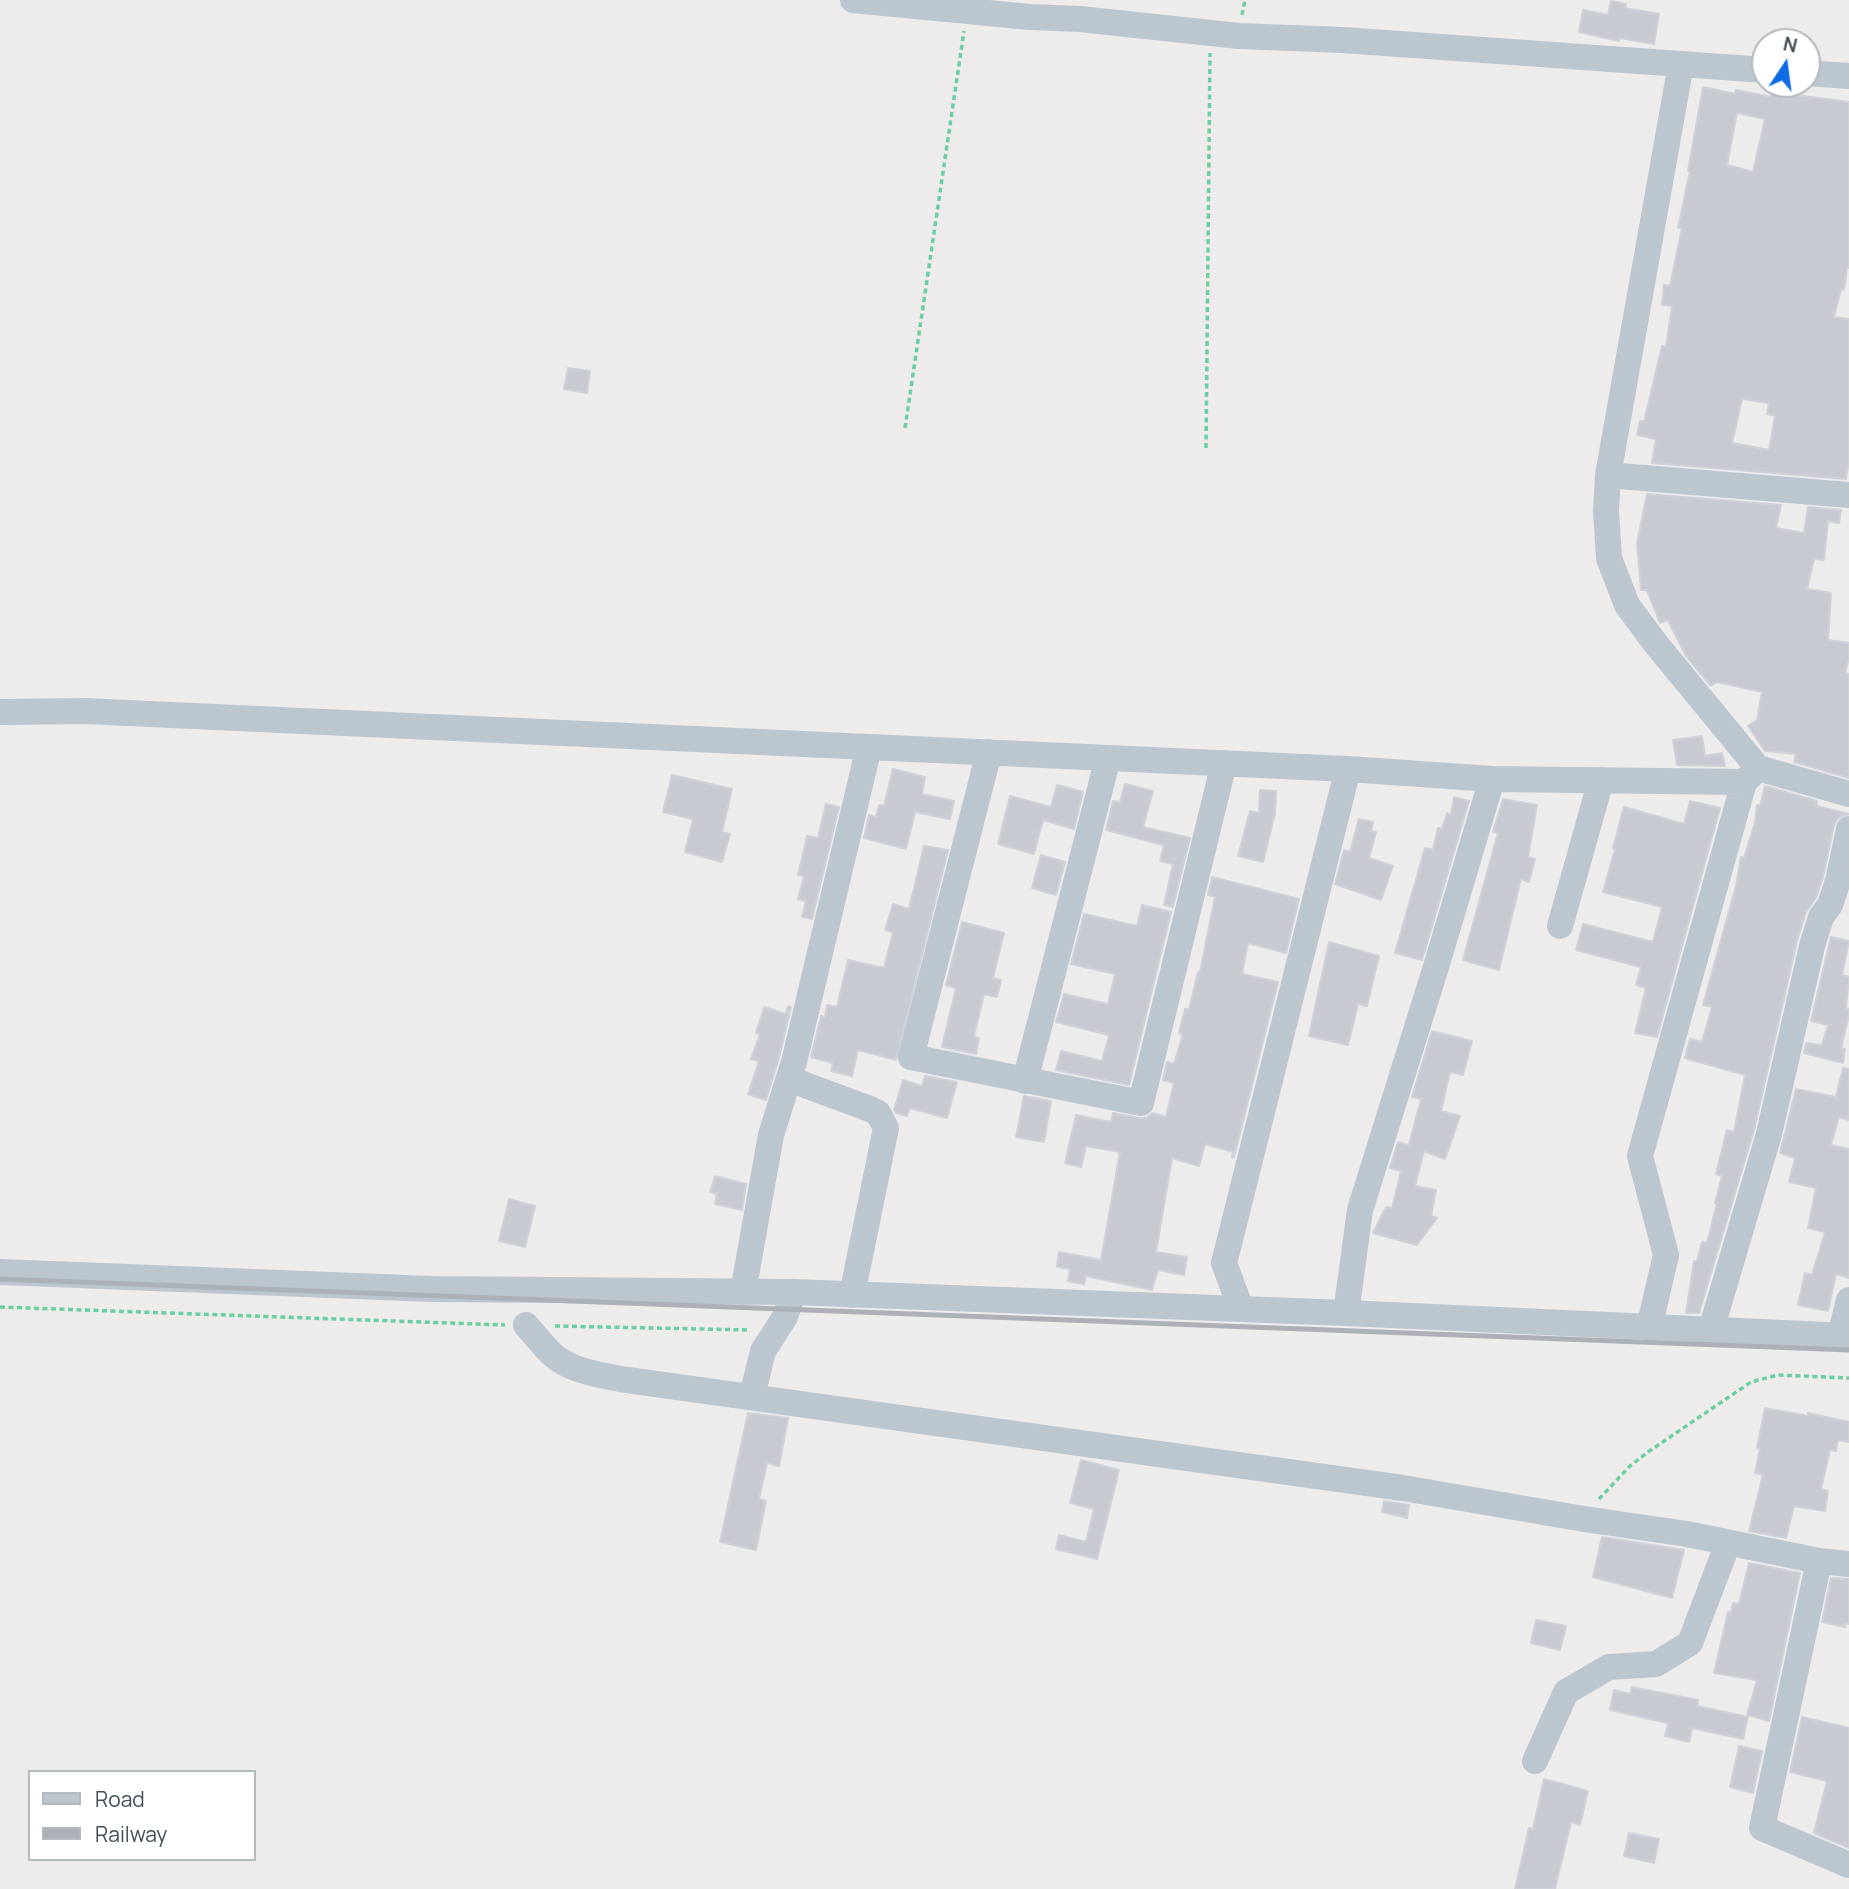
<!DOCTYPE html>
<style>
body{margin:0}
#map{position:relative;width:1849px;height:1889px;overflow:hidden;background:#eeebeb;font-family:Manrope,sans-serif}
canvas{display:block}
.legend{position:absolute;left:28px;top:1770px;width:228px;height:91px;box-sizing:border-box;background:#fff;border:2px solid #b4b9bd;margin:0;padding:9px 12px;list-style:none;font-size:21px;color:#434f59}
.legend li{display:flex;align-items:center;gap:14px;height:35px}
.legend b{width:35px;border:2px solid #b4b9bd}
.north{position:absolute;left:1751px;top:28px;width:70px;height:70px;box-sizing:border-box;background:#fff;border:2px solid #b4b9bd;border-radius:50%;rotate:13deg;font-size:19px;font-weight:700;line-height:28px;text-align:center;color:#434f59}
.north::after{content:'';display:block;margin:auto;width:24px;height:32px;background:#0e6be5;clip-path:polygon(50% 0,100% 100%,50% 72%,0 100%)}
</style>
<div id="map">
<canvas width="1849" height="1889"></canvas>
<ul class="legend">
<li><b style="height:9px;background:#bbc6cf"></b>Road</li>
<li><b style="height:9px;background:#adb0b6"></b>Railway</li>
</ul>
<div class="north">N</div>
</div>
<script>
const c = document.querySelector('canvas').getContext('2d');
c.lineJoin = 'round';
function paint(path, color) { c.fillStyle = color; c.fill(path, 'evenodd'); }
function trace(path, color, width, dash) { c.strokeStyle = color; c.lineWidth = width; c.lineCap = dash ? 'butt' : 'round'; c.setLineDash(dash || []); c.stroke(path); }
const building = new Path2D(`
 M1611 1 1626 4 1625 8 1659 14 1654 44 1619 38V41L1579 32 1583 10 1608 15Z
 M1703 87 1735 94 1736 90 1771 97 1772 92 1849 102V268L1847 267 1844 290 1841 289 1834 317 1849 319V460L1846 479 1652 463 1656 439 1637 435 1640 421 1644 422 1662 346 1666 347 1672 306 1662 305 1664 285 1670 286 1682 228H1678L1690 171H1688ZM1737 113 1765 119 1753 172 1727 165ZM1742 399 1769 403 1767 414 1775 416 1769 450 1732 443Z
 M568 368 590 371 587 393 564 389Z
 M1647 494 1781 505 1776 528 1804 533 1808 507 1841 510 1839 523 1828 521 1824 560 1814 559 1807 589 1831 593 1828 640 1849 643V658L1845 673 1849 674V778L1794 762 1796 754 1765 751 1748 726 1757 720 1762 692 1717 682 1711 686 1686 656 1668 620 1660 623 1647 590H1641L1637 543Z
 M1702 736 1705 756 1722 753 1725 766 1677 765 1673 740Z
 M893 769 925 777 922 794 954 801 950 819 915 812 906 849 864 838 869 815 876 817 879 805 884 806Z
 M672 775 732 789 722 832 730 834 722 862 685 852 693 819 663 812Z
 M1125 784 1153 791 1143 827 1190 838 1173 907 1164 905 1173 864 1160 861 1164 845 1106 830 1113 801 1120 802Z
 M1057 785 1083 792 1074 829 1043 820 1034 854 998 844 1010 796 1051 807Z
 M1765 786 1817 801 1816 806 1849 814 1838 818 1834 825 1823 877 1816 898 1806 912 1797 941 1754 1130 1699 1313H1686L1694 1261H1697L1702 1242 1707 1243 1717 1203H1715L1722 1176 1716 1174 1727 1130 1734 1132 1745 1075 1685 1058 1690 1039 1702 1042 1712 1007 1703 1005 1736 886 1741 857 1744 858 1755 822 1757 805 1760 806Z
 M1260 790 1276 791 1275 813 1263 862 1238 856 1250 811 1259 813Z
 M1454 797 1469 801 1422 960 1395 953 1425 848 1433 850 1438 828 1442 829 1447 813 1451 815Z
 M1503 799 1537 805 1528 857 1535 859 1529 882 1521 879 1499 970 1463 960 1498 833 1493 832Z
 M1690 801 1720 808 1657 1037 1635 1033 1646 988 1636 985 1641 967 1576 950 1583 924 1653 942 1662 907 1603 892 1615 849 1613 848 1624 807 1684 824Z
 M826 804 839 807 812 919 802 917 806 901 798 899 804 876 798 875 807 836 818 838Z
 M1359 819 1373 822 1371 831 1376 832 1369 858 1393 866 1381 900 1335 884 1344 850 1350 852Z
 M924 846 948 850 896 1060 858 1050 852 1076 831 1071 833 1063 811 1057 821 1016 825 1017 827 1005 837 1007 848 960 884 968 893 932 885 930 893 904 909 909Z
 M1041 855 1065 862 1056 895 1032 888Z
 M1212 877 1299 899 1286 953 1248 943 1242 974 1278 982 1234 1157H1232L1233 1152 1205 1144 1199 1166 1172 1158 1156 1252 1187 1257 1184 1275 1158 1270 1152 1290 1086 1276 1084 1284 1068 1281 1070 1269 1057 1267 1059 1252 1101 1260 1120 1152 1086 1146 1081 1167 1065 1163 1076 1115 1111 1122 1113 1113 1139 1118H1146L1153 1113 1166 1117 1174 1083 1163 1080 1167 1062 1174 1064 1183 1034 1179 1033 1185 1009 1189 1010 1198 972H1200L1215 897 1208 895Z
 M1142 905 1171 912 1129 1085 1056 1070 1061 1051 1102 1061 1109 1035 1056 1022 1064 994 1108 1004 1115 974 1071 964 1084 914 1137 926Z
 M962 922 1004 933 993 978 1001 980 997 997 984 994 974 1036 979 1038 976 1054 942 1047 956 988 946 985Z
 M1831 937 1849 941 1842 975 1849 977 1846 1008 1849 1009V1015L1841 1048 1845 1049 1843 1063 1804 1053 1806 1043 1822 1045 1828 1025 1811 1021Z
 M1329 942 1379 956 1367 1006 1358 1004 1348 1045 1309 1036Z
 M788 1006 791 1007 779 1058 766 1100 748 1094 759 1061 751 1059 760 1034 756 1033 764 1007 786 1014Z
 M1432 1031 1472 1041 1463 1075 1450 1072 1441 1111 1460 1116 1445 1159 1424 1151 1415 1186 1436 1190 1431 1216 1437 1218 1417 1245 1373 1233 1386 1207 1392 1208 1401 1171 1390 1168 1398 1142 1409 1145 1421 1099 1412 1097Z
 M1843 1068 1849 1069V1120L1839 1117 1831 1145 1849 1149V1278L1836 1274 1828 1311 1798 1305 1805 1273 1812 1275 1825 1232 1808 1228 1816 1188 1789 1182 1795 1158 1780 1153 1796 1089 1836 1097Z
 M925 1076 957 1082 947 1118 910 1108 907 1116 896 1113 894 1110 903 1080 922 1086Z
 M1024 1096 1051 1101 1044 1142 1016 1137Z
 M715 1176 746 1184 742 1210 715 1204 717 1194 710 1192Z
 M509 1199 535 1206 525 1247 499 1241Z
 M1765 1408 1808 1416V1413L1849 1422V1442L1838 1440 1836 1451 1830 1450 1821 1489 1828 1491 1825 1511 1794 1506 1786 1538 1749 1531 1763 1475 1755 1473 1760 1448H1757Z
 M748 1413 788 1418 779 1466 767 1463 759 1499 766 1501 756 1550 720 1542Z
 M1081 1460 1119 1470 1097 1559 1056 1549 1059 1535 1086 1542 1094 1509 1070 1503Z
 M1384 1501 1409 1505 1407 1518 1382 1512Z
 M1602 1537 1684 1550 1672 1598 1593 1577Z
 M1749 1563 1800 1573 1769 1721 1747 1715 1757 1680 1714 1673 1728 1612 1731 1613 1733 1603 1739 1604Z
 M1831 1578 1849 1579V1624H1845V1627L1822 1622Z
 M1536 1620 1566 1626 1560 1650 1531 1643Z
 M1632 1687 1698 1700 1697 1706 1748 1717 1743 1739 1692 1728 1689 1742 1665 1736 1668 1723 1610 1710 1614 1690 1630 1694Z
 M1802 1717 1849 1728V1848L1814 1833 1827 1781 1790 1772Z
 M1739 1746 1762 1751 1753 1793 1730 1787Z
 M1544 1779 1588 1791 1580 1825 1571 1822 1555 1889H1515L1529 1828 1533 1829Z
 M1629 1833 1659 1839 1654 1863 1624 1856Z`);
paint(building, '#c7cad1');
trace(building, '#cfd1d8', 2);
trace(new Path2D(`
 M1242 15 1245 0
 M905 428 964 31
 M1206 448 1210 53
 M0 1307 505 1325
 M555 1326 750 1330
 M1599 1499 1630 1466 1648 1452 1751 1382 1778 1375 1849 1378`), '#6bd09f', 3.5, [5, 3.5]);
trace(new Path2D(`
 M853 0 1030 17 1080 19 1239 36 1343 40 1765 70
 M1681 64 1608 475 1606 511 1609 558 1627 605 1656 644 1758 768
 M1807 73 1849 76
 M1608 475 1849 495
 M0 712 84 711 1348 769 1492 779 1744 782
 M989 752 911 1057 1141 1103 1224 763
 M1560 926 1601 780
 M789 1079 870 1109 878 1113 886 1128 852 1295
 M1025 1081 1108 758
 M0 1272 432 1289 793 1292 1346 1313 1849 1336
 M743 1292 771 1135 794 1062 869 747
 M1241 1309 1224 1263 1348 769
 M1346 1313 1360 1210 1436 967 1492 779
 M526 1325C535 1335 543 1346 553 1355 571 1371 597 1374 620 1379L1403 1488 1584 1519 1687 1534 1819 1561 1849 1564
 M1649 1328 1666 1255 1640 1156 1744 782 1758 768 1849 794
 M1711 1330 1769 1134 1812 946 1821 917 1830 905 1838 881 1849 829
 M1840 1337 1849 1300
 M752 1396 763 1351 785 1317 793 1292
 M1819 1561 1762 1828 1849 1865
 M1535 1761 1566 1692 1609 1667 1656 1664 1690 1643 1728 1543`), '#bbc6cf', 26);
trace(new Path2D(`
 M0 1279 1849 1350`), '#adb0b6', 5);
</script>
